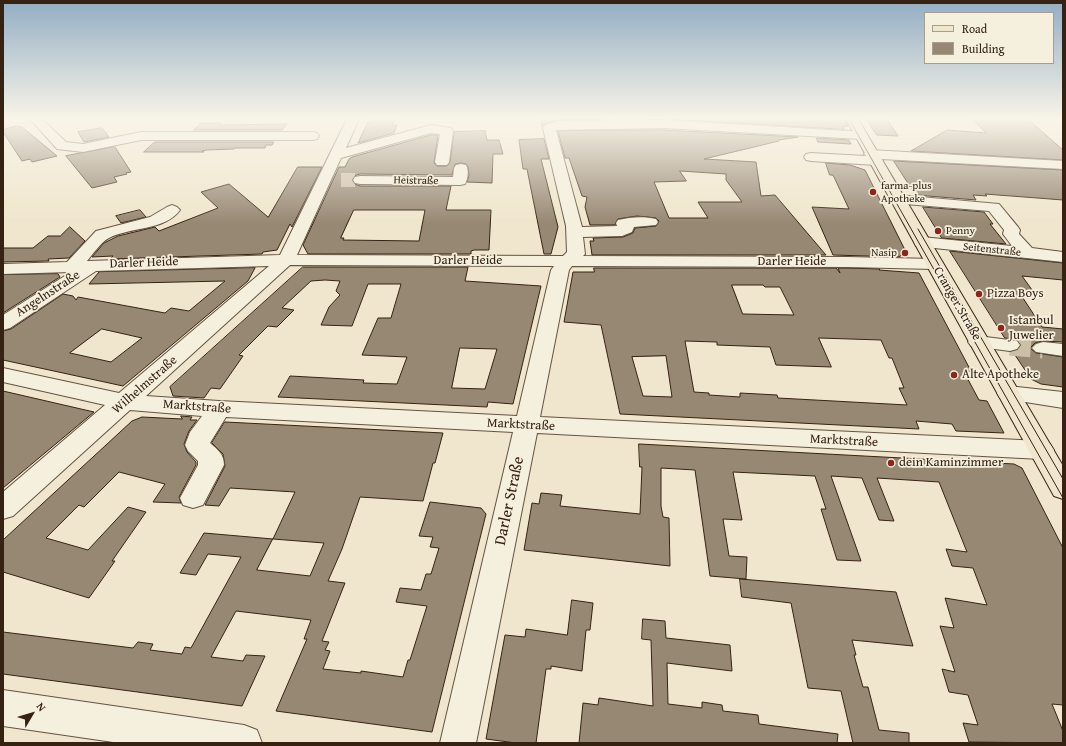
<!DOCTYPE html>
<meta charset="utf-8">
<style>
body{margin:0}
#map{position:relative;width:1066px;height:746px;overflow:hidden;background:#f0e6cd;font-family:"Gentium Book Plus",serif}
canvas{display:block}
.frame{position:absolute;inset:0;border:4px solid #362213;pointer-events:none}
.legend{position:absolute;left:924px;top:12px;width:130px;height:52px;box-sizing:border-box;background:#f5efde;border:1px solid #a99d8d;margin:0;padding:5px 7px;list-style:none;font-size:12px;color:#362213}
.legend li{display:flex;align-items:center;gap:8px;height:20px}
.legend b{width:20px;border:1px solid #a99d8d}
.north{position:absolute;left:12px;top:694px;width:40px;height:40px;-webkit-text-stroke:3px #f5efde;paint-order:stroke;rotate:52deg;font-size:11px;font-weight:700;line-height:16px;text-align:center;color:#362213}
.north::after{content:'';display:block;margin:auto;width:14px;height:18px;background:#362213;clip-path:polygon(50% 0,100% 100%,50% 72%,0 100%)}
</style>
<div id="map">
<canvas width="1066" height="746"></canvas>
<div class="frame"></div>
<ul class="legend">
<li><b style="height:5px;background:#f0e6cd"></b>Road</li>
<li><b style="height:11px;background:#978874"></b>Building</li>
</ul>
<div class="north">N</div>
</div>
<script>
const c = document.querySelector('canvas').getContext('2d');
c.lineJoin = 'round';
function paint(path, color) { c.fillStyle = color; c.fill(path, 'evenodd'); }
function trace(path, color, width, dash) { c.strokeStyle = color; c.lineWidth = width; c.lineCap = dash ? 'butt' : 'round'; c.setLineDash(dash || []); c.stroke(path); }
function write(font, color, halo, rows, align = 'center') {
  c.font = font + ' "Gentium Book Plus",serif'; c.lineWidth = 3.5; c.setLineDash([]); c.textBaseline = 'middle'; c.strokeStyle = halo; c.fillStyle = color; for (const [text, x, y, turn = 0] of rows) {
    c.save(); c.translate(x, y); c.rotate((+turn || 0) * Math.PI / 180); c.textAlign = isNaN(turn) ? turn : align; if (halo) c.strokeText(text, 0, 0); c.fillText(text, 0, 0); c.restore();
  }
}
const building = new Path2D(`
 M373 119H395L392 125H397L394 133 358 143 368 122H371Z
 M541 119H604L558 120 545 124 542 126Z
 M666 119H845L848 126 843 127 844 129Z
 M867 119H887L898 136 877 135Z
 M972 119H1025L1030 121 1063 150V160L911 151 947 130 986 133Z
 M201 123H221L219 125 287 124 282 130H194Z
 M17 126 22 127 57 156 32 162 30 159 22 161 3 132V130Z
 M102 128 109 137 84 142 78 132Z
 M664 130 798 137 779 140V141L704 159 756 162 761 196 775 195 826 255H592L590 241H594L593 238 623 237 633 233 635 228 656 226 659 221 656 218 637 216 618 219 615 225H590L585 207 587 197 582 196 569 158H565L558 131ZM680 171 726 174V180L742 202H698L708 218H669L654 182 686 181Z
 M485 131 487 140H499L503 154H493L492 183 467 182 469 175 468 167 466 164 461 163 455 164 452 175 360 174 354 176 352 181 355 184 360 186H451L446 210H491L489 250H474L471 251V254H308L303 245 339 167H345L349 159 352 157 431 135H438L434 163 437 166H447L450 162 454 132ZM354 210H425L419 241 343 240 344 238H341Z
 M817 138 849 140 851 144 818 142Z
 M544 139 549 159H541L558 227 551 254H544L527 169H523L519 140Z
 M155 142H274L272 145H266L265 148H235L234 149 207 150 202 151 204 152H144Z
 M115 147 131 172 126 173 127 174 114 177 117 182 92 188 66 156Z
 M894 161 1063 170V200L985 194 987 196 973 195 976 200 916 195Z
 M826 163 850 165 865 170 906 252 899 257 833 255 812 207 849 209 833 175H830Z
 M298 167H322L292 227 290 224 277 250 263 252 262 254 110 259 113 256 92 257 104 243 118 236 155 227 159 231 218 208 201 192 229 184 268 217Z
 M923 207 984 212 993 224H990L1006 244 942 238Z
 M140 210 146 217 121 223 116 216Z
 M70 227 85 241 69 258 48 259 49 261 3 262V248H33L48 236H60Z
 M950 251 1063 263V280L1022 276 1035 294 1019 292 1042 327 1063 329V342L1043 341 1035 343 1030 348 1036 353 1063 357V387L1041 384 1031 379 1013 352 1018 350 1021 344 1017 340 1005 338Z
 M303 267H468L465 281 541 286 513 404 488 402 487 407 278 397 290 376 364 380 363 383 397 384 407 357 362 355 378 318H391L401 284H368L352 326 321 325 329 307 340 295 336 291 340 281 325 280 311 281 282 308 294 310 277 327 268 326 239 355 243 356 220 389 211 388 204 398 173 396 170 387ZM460 348 497 349 485 389 452 388Z
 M255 268 248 281 123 386 3 360V331L11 329 63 294 73 296 76 300 78 297 165 313 171 308 189 311 225 281 89 284 99 272ZM102 329 142 338 111 362 70 353Z
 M594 268H836L840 273 838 268H847L880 269 879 270 919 273 971 371 964 372 979 400 987 401 1004 433 956 431 952 424 916 421 919 429 620 414 601 325 564 322 573 272H594ZM732 285H763L765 287H780L794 315 743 314ZM819 338 881 340 889 358H892L904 388H899L907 405 778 398 777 395 740 393V397L709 395V393L694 392 685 341 717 342V345L770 347 776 365 831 367ZM666 356 672 397 643 396 632 357Z
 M58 274 60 277 3 313V275Z
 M3 391 94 412 3 488Z
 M181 416 192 417 190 420H197L189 431 184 444 187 452 196 462V465L179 497 181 503 153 502 165 484 119 472 84 507 79 505 46 538 88 550 128 507 146 512 112 561H115L89 598 3 572V540L132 421 142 417 182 419Z
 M225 422 443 433 435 463H433L423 501 360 497 342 549 328 581 345 583 322 641 329 642 325 650 330 651 323 669 361 673V671L403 677 408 660H410L427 606 396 602 400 588 421 590 426 574H431L439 548 430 547 433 537 419 536 430 502 481 508 486 514 432 732 276 711 307 639H304L311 620 236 611 211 657 243 661 246 655 265 656 242 706 3 674V632L133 648 138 642 153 644 150 650 182 654 185 647 191 648 241 557 208 554 196 575 180 573 204 533 273 539 295 492 230 488 219 506 205 505 225 466 223 454 212 443ZM273 539 324 543 310 576 257 570Z
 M639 444 1014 464 1022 468 1063 548V705L1052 704 1063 731V743L969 742 963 723 978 725 968 695 949 692 942 669 955 672 940 626 954 628 945 598 987 605 973 568 952 566 946 549 967 552 939 482 877 478 894 521 879 520 862 478 831 476 861 561 837 560 821 509H826L815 476 733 472 742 520 723 519 729 556 747 557 746 579 710 576 695 470 661 468V506L663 517 669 518 670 566 524 550 532 503 539 504 541 493 562 495 560 506 640 514 642 467H640Z
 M740 579 896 592 913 646 852 640 856 655H854L863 687H868L879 730 909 733V743H853L841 691 808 688 791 603 742 597Z
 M572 600 593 603 590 630H586L582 671 551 666V669H546L536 743H516L486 739 505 635 525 637 526 629 567 635Z
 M643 619 665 621 666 638 730 645 732 671 667 663 668 704 702 708V702L722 705 723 711 758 715 759 724 838 734 837 743H579L583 703 598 705 599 698 653 706 651 640 642 639Z`);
paint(building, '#978874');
trace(building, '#362213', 1);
trace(new Path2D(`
 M341 180H360`), '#cbbfa8', 14, [14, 6]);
trace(new Path2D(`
 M1010 345 1043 348`), '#cbbfa8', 21, [21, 10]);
const minor = new Path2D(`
 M30 119H42L66 142 83 144 141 132H313L317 133 319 136 317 139 313 140H141L83 152 57 149Z
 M347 119H359L346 148 431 125 451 128 453 131 449 162 447 165H437L435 162 440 134 431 133 341 158 297 255 563 256 567 252 566 226 543 128 545 125 558 121 664 120 865 132 867 135 865 138 861 139 664 128 556 130 582 227 617 226 616 223 618 220C630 217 644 216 656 219L658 222 656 225 634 227 632 232 622 236 583 237 585 254 583 256 847 257 934 259 940 260 943 264 940 268 934 269 847 267 572 266 569 270 540 417 1041 441 1050 444 1054 450 1050 456 1041 459 537 433 476 743H440L513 432 226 417 210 443C218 450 224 454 224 465L203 505 193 508 183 505 180 498 198 465V461L188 451 185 445 190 432 202 416 130 410 13 516 3 519V492L105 405 3 382V368L119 393 269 266 96 271 10 328 3 330V315L71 272 3 274V264L67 262 96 231 150 217 167 207 172 205 177 207 180 210C165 231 129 227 109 238 101 242 93 254 87 261L280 255ZM290 265 554 266 551 270 517 416 219 401 146 396Z
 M871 150 1063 161V169L881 159 883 161 881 164 876 165 811 161 806 160 804 157 806 154 811 153 866 156 864 154 866 151Z
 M461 164 466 165C469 170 468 179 465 184L460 185 360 184 355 183 353 180 355 177 360 176 453 177 454 168 456 165Z
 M898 195 999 204 1018 227 1020 230 1019 234 1032 248 1063 252V262L916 246 914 242 916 238 922 237 1012 246 1003 234 1004 230 989 211 893 203 890 200 893 197Z
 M978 336 1017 341 1020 345 1017 349 1010 351 971 346 968 342 971 338Z
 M1043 342 1063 344V356L1036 352 1032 348 1036 344Z
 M1008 386 1063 392V408L1000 398 997 393 1000 388Z
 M3 690 244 725 257 730 262 743H120L3 726Z`);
const major = new Path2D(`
 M846 119H858L1063 466V499L1054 496Z`);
trace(minor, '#645342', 2);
trace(major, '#362213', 2);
paint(minor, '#f5efde');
paint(major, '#f0e6cd');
trace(new Path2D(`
 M849 119 1063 498
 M918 229 1063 479`), '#362213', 1);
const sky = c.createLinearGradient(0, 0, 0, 223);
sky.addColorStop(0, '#92adc4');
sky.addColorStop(0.53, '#f8f4e8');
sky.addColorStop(1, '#f8f4e800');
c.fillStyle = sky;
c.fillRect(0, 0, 1066, 223);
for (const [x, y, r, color] of [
 [873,192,4,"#8f2418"],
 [938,231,4,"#8f2418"],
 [905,253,4,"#8f2418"],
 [979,294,4,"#8f2418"],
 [1001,328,4,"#8f2418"],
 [954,375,4,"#8f2418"],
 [891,463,4,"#8f2418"]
]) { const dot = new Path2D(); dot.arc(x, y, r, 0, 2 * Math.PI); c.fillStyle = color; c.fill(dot); trace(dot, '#f5efde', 1.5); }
write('11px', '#362213', '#f5efde', [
 ["Heistraße",416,181,1],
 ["Seitenstraße",992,250,6]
]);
write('11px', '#362213', '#f5efde', [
 ["farma-plus",881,186],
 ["Apotheke",881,199],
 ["Penny",946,231],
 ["Nasip",897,253,"right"]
], 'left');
write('13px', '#362213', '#f5efde', [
 ["Darler Heide",468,261],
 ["Darler Heide",792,262],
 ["Darler Heide",144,263,-2],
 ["Angelnstraße",48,294,-33],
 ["Cranger Straße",957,304,60],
 ["Wilhelmstraße",145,385,-41],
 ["Marktstraße",197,407,4],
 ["Marktstraße",521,425,3],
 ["Marktstraße",844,441,3]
]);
write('13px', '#362213', '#f5efde', [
 ["Pizza Boys",987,294],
 ["Istanbul",1009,321],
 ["Juwelier",1009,336],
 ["Alte Apotheke",962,375],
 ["dein Kaminzimmer",899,463]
], 'left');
write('16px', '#362213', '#f5efde', [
 ["Darler Straße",510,501,-78]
]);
</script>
